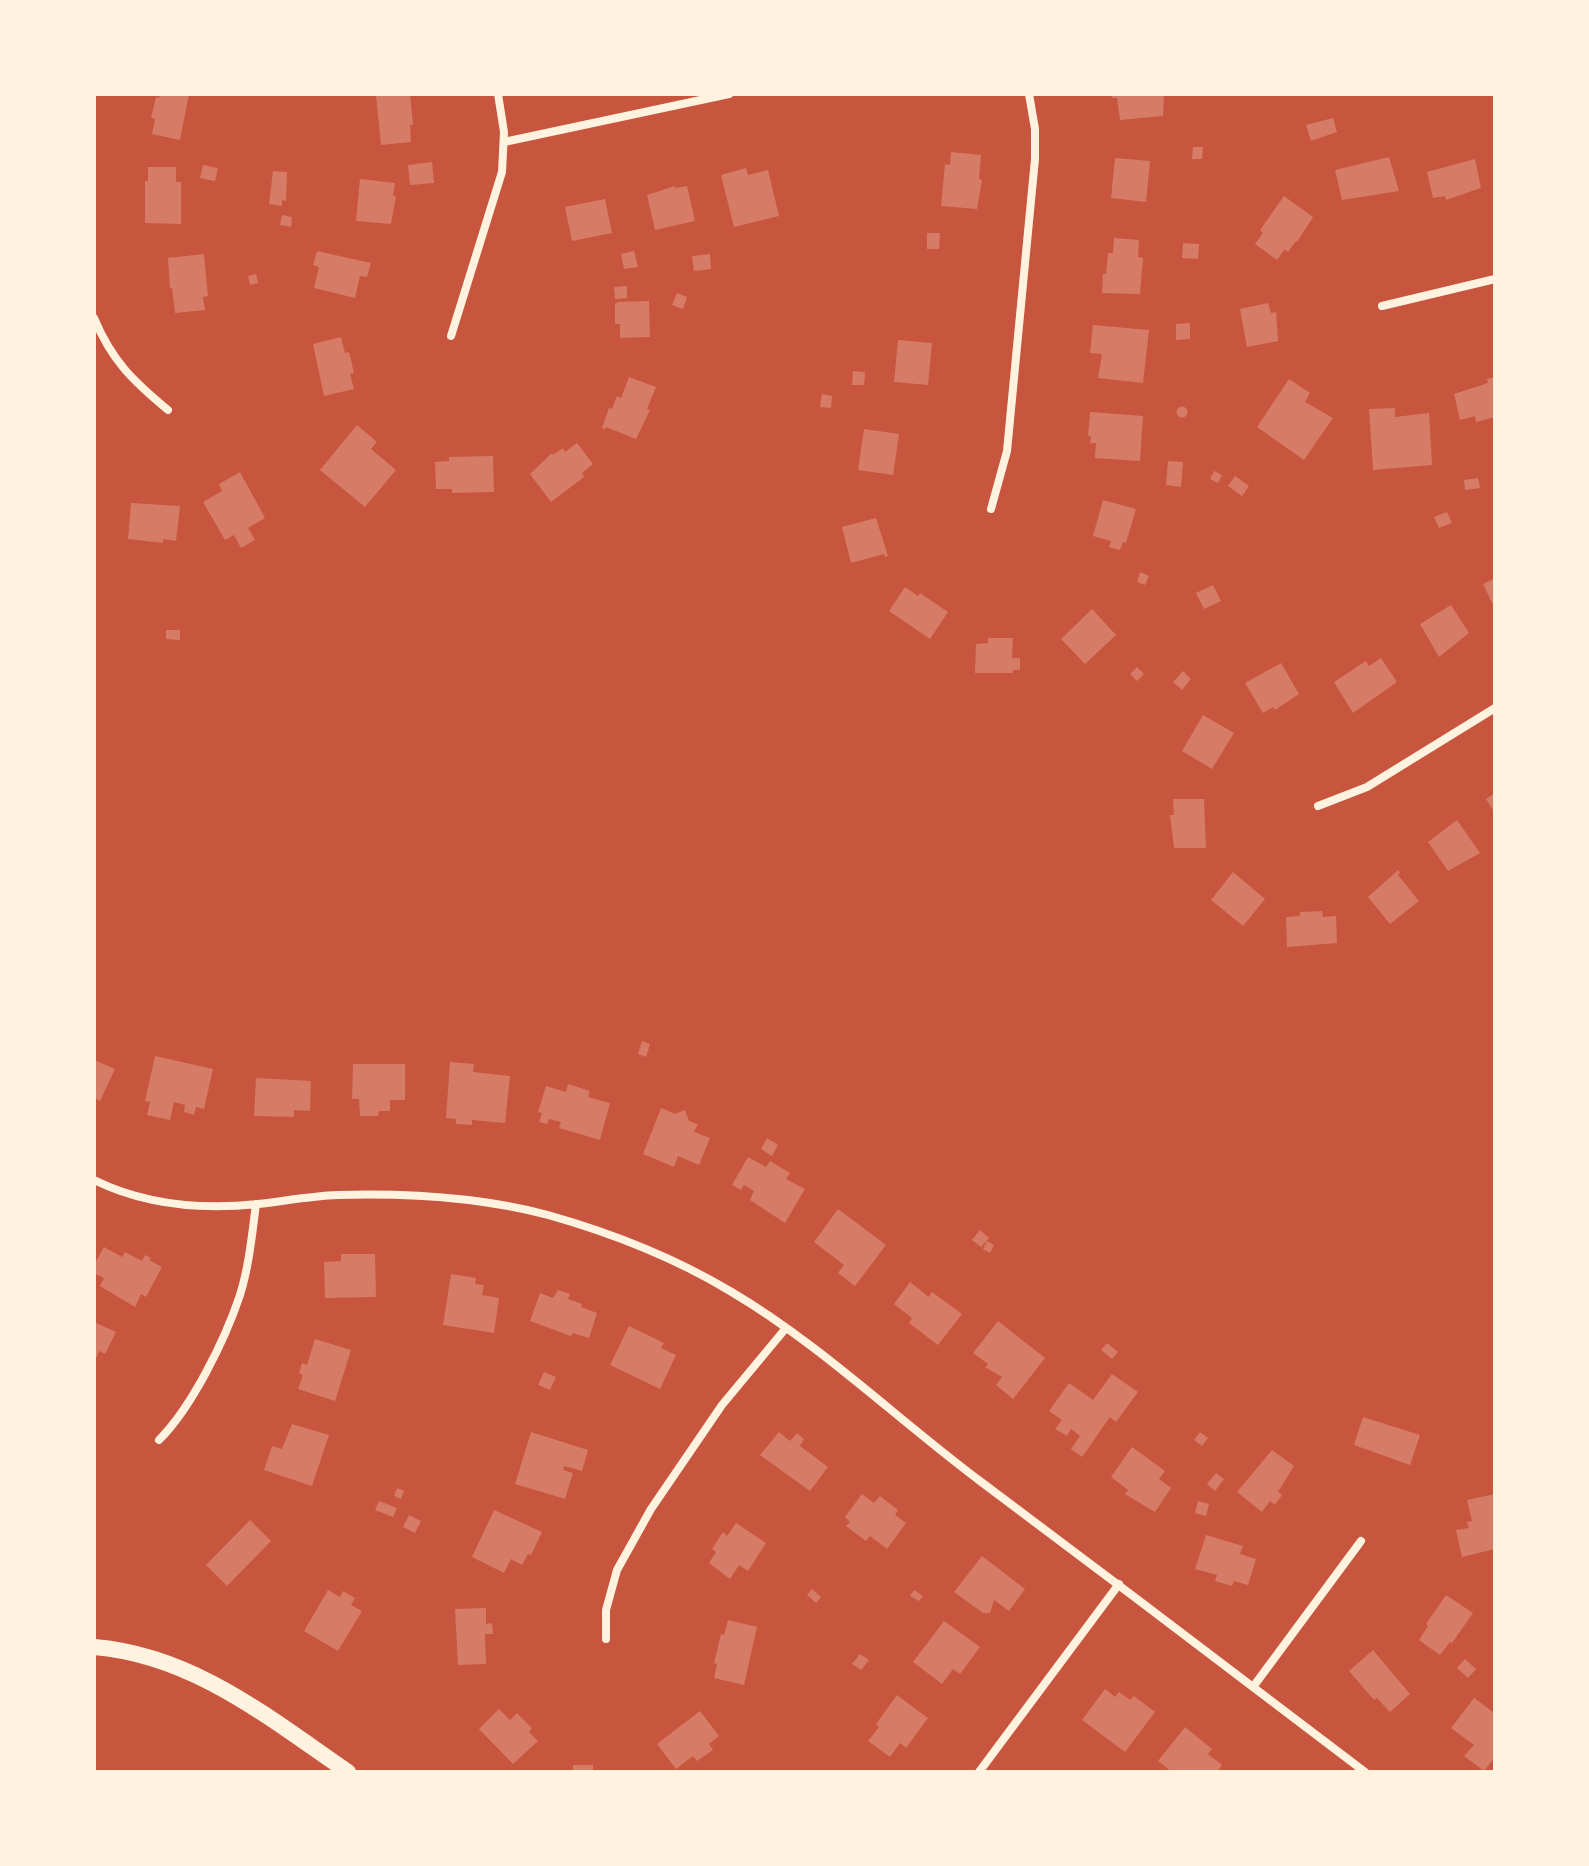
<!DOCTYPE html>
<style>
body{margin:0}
#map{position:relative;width:1589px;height:1866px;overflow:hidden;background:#c8553d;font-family:Karla,sans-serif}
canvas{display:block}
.frame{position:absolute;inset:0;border:96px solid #fff3e0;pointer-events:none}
</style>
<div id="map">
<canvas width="1589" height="1866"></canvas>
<div class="frame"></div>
</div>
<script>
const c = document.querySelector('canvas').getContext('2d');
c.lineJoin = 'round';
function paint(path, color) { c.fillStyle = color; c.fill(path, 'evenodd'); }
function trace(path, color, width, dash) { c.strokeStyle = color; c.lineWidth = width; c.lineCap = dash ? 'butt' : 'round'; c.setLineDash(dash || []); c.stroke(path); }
paint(new Path2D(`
 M160 94H189L180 140 152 134 155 119 151 118 156 97 159 98Z
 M410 94 413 125H410L411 142 381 145 376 95Z
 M1112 94H1164L1163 116 1120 120 1117 98H1112Z
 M1333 118 1337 132 1311 141 1306 125Z
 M1193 147H1203L1202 159H1192Z
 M951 152 981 155 979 179 982 180 977 209 941 206 945 164 950 165Z
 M1389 157 1399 191 1342 200 1335 170Z
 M1115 158 1150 161 1146 202 1111 198Z
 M1475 159 1481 188 1446 200 1445 196 1433 198 1427 172Z
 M432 162 434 183 410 185 408 165Z
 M203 165 218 168 215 181 200 178Z
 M148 167H176V182H181V224L145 223V181H148Z
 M746 168 748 175 768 170 779 216 734 227 721 175Z
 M273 171 287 172 286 201 282 200V206L269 204Z
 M360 179 395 183 393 196H396L391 224 356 221Z
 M675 186V188L687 186 695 221 655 230 647 195Z
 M1284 196 1313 217 1297 242 1296 241 1288 252 1285 249 1277 260 1255 244 1263 233 1260 230Z
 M605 199 612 233 572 241 565 207Z
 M282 215 292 217 291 227 280 225Z
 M927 233H940L939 249H927Z
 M1114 238 1139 240 1138 257 1143 258 1140 294 1102 293 1103 274H1106L1108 253H1113Z
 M1183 243 1199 244 1198 259 1182 258Z
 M317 251 371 263 367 277 360 276 355 298 314 288 319 267 313 265Z
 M634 251 638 267 624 269 621 254Z
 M204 254 208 296 203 297 205 310 175 313 172 288H170L168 258Z
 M710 254 711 269 694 271 692 256Z
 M256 274 258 283 250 285 248 276Z
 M627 286V298L615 299 614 287Z
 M677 293 687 297 683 309 672 305Z
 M649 301 650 337 620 338V324H615V304L618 302Z
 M1268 303 1271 313 1276 312 1278 341 1247 347 1240 309Z
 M1190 323V339L1176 340V324Z
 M1093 325 1149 330 1143 383 1098 378 1102 354 1090 353Z
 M341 337 345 353 349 352 354 373 350 374 354 389 324 396 313 344Z
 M898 340 932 343 928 385 894 382Z
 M853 371 865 372 864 385H852Z
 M629 377 656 387 647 409 650 410 636 439 606 427 605 429 602 428 609 408 612 409 617 396 621 398Z
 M1495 377V417L1476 422 1475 416 1460 420 1454 394 1488 383 1487 379Z
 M1289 379 1310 393 1305 402 1333 418 1304 460 1257 427Z
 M822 394 832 396 831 408 820 407Z
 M1176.5 412a5.5 5.5 0 1 1 11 0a5.5 5.5 0 1 1-11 0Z
 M1395 408V417L1429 413 1432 465 1373 470 1369 409Z
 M1090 412 1143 416 1140 461 1095 458 1096 443H1090L1091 436H1088Z
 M357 425 377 442 371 449 396 470 365 507 320 470Z
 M864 429 899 434 893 475 858 470Z
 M577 443 593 464 582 473 584 477 551 502 530 474 552 453 553 455 563 448 565 452Z
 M493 456 494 492 452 493V489H436L435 462 449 461V457Z
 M1168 461 1183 462 1181 487 1166 485Z
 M1214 471 1222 475 1218 483 1210 479Z
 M240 472 265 518 248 528 255 540 241 548 234 535 225 540 203 502 222 491 219 484Z
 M1235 476 1249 486 1242 496 1228 486Z
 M1478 478 1480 488 1465 490 1464 480Z
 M1103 500 1136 509 1126 543 1123 542 1120 550 1109 547 1111 541 1093 536Z
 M131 503 180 506 176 541 163 539V543L128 539Z
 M1447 512 1452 523 1439 528 1434 517Z
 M876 518 888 556 885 557 884 554 851 563 842 527Z
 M1140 572 1149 576 1145 585 1137 582Z
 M1495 578V609L1483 584Z
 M1213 585 1221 601 1204 609 1196 593Z
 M905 587 918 596 920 593 948 612 930 639 889 611Z
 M1451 605 1469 633 1439 657 1420 624Z
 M1092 609 1116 635 1085 664 1061 639Z
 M166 630H180V640L166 639Z
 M988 638H1013L1012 658H1020V670H1013V673H975L976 644 988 643Z
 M1381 658 1397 682 1353 713 1334 682 1366 661 1369 666Z
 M1281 663 1299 694 1275 710 1273 707 1263 713 1245 683Z
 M1137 667 1144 674 1137 681 1130 674Z
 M1183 671 1191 679 1182 690 1173 682Z
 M1203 715 1234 733 1212 769 1182 751Z
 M1495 793V813L1486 799Z
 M1173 799H1204L1206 848H1174L1170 815H1174Z
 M1457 820 1480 853 1448 871 1428 842Z
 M1398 870 1400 873 1398 875 1419 901 1390 924 1368 897Z
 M1233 872 1265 899 1243 926 1211 900Z
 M1322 911 1323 917 1336 916 1337 943 1287 947 1286 917 1300 916V912Z
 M642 1041 650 1044 646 1057 638 1054Z
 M155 1056 213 1069 204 1109 196 1107 194 1115 184 1112 185 1105 174 1102 170 1120 147 1115 150 1102 145 1101Z
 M94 1060 115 1069 100 1101 94 1098Z
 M450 1062 474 1064 473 1072 510 1076 505 1123 472 1120V1125L456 1124V1119L446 1118Z
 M353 1064H405V1100H390V1111H379L378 1116H360L359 1099H352Z
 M256 1078 311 1081 310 1111 294 1110V1117L254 1116Z
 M568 1084 590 1091 588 1097 610 1103 600 1140 559 1128 561 1122 549 1119 547 1124 539 1122 542 1113 538 1112 546 1086 566 1092Z
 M661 1108 675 1114 685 1110 689 1121 698 1124 694 1132 710 1138 699 1165 678 1156 674 1167 643 1154Z
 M767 1138 778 1145 772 1156 761 1149Z
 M748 1157 766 1167 770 1161 790 1173 786 1179 805 1189 785 1223 750 1200 754 1191 744 1185 741 1190 732 1185Z
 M838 1209 886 1245 855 1286 838 1273 844 1265 814 1242Z
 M980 1230 989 1238 981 1247 972 1240Z
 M987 1241 994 1245 990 1253 983 1249Z
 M104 1247 122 1257 125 1252 142 1261 145 1255 151 1258 149 1260 162 1267 146 1297 141 1294 135 1307 100 1286 104 1278 94 1273V1265Z
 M341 1254H375L376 1297 325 1298 324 1262 341 1261Z
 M451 1274 476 1278 475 1284 484 1285 482 1295 499 1298 494 1333 443 1325Z
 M910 1282 929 1297 932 1292 962 1314 938 1345 909 1323 912 1318 894 1304Z
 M558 1290 570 1294 568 1299 582 1304 581 1307 597 1313 589 1338 573 1333 571 1336 530 1321 540 1293 553 1298Z
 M998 1321 1045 1358 1013 1399 996 1385 1002 1377 985 1367 988 1364 973 1353Z
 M94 1322 116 1332 105 1354 99 1351 94 1363Z
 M629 1326 664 1343 661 1348 676 1355 660 1389 610 1365Z
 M315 1339 351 1350 335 1401 298 1389 303 1375 299 1373 302 1363 307 1365Z
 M1107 1343 1118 1352 1112 1359 1101 1350Z
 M544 1372 556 1377 550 1390 538 1385Z
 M1112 1374 1138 1392 1116 1422 1110 1417 1082 1457 1071 1449 1080 1436 1071 1429 1067 1436 1055 1429 1062 1420 1049 1411 1069 1383 1093 1400Z
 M1363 1417 1420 1435 1410 1465 1354 1445Z
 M292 1424 329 1435 312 1486 264 1470 272 1446 282 1449Z
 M531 1432 588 1450 582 1471 564 1466 563 1470 573 1473 565 1499 515 1484Z
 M779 1432 790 1441 797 1433 804 1439 800 1446 828 1467 810 1491 760 1455Z
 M1200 1432 1208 1438 1202 1446 1194 1440Z
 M1132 1447 1165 1471 1159 1479 1171 1488 1155 1512 1125 1494 1128 1490 1111 1477Z
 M1272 1450 1294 1466 1278 1492 1282 1495 1275 1505 1270 1501 1262 1512 1237 1492Z
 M1216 1473 1224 1479 1215 1491 1207 1484Z
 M397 1488 404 1491 401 1499 394 1496Z
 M862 1494 874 1503 880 1496 898 1510 895 1515 906 1523 887 1549 870 1536 866 1541 846 1526 850 1522 845 1517Z
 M1495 1494V1549L1462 1557 1456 1530 1469 1528 1467 1522 1472 1521 1467 1500Z
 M379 1501 397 1508 393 1517 375 1510Z
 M1198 1501 1209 1504 1206 1516 1195 1513Z
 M494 1510 542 1532 531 1555 528 1554 522 1565 511 1559 504 1573 472 1557Z
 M409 1515 421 1521 415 1533 403 1527Z
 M250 1520 271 1541 227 1586 206 1565Z
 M736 1523 766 1543 748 1571 739 1565 730 1579 709 1563 716 1552 712 1549 723 1532 727 1536Z
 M1206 1535 1243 1546 1240 1554 1256 1559 1248 1585 1234 1581 1232 1586 1215 1581 1217 1575 1195 1569Z
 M982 1556 1025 1589 1009 1611 994 1600 990 1613H983L954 1592Z
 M812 1589 821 1597 816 1603 807 1595Z
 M328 1590 340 1597 343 1591 355 1598 351 1605 362 1611 338 1651 304 1631Z
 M914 1590 923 1596 919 1601 910 1596Z
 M1446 1595 1473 1613 1452 1643 1450 1642 1440 1655 1419 1640 1428 1626 1426 1624Z
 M486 1608V1624L492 1623 493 1634H485L486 1664 458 1665 455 1609Z
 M728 1620 757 1627 744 1685 714 1678 717 1664 714 1663 721 1634 724 1635Z
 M944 1621 980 1647 960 1674 953 1669 942 1684 913 1662Z
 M1373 1650 1410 1694 1390 1712 1377 1698 1374 1700 1349 1671Z
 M860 1654 869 1660 861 1670 852 1664Z
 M1465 1659 1476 1669 1468 1678 1457 1668Z
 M1105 1689 1115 1697 1119 1692 1130 1700 1134 1696 1155 1712 1125 1752 1082 1720Z
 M897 1695 928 1718 906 1748 900 1743 890 1757 868 1741 879 1727 876 1724Z
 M1474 1698 1493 1712 1495 1709V1757L1484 1771 1464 1756 1474 1745 1451 1728Z
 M499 1709 510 1720 517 1713 532 1728 529 1732 538 1741 513 1764 479 1729Z
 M700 1711 719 1736 709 1744 713 1750 697 1761 693 1756 676 1769 657 1744Z
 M1185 1727 1212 1749 1208 1754 1222 1765 1217 1772H1172L1158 1761Z
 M573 1765H593V1772H573Z`), '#d67c66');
trace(new Path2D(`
 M504 142 729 94
 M1382 306 1495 279
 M94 318C112 361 133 381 168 410
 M451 336 502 172 504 132 498 94
 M991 509 1007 451 1035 159V129L1029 94
 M1318 806 1367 787 1495 708
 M94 1180C145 1205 202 1210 258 1204 285 1201 311 1196 338 1195 408 1193 480 1197 548 1215 612 1233 673 1257 730 1291 820 1344 897 1419 980 1481 1109 1577 1237 1675 1365 1772
 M159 1440C192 1407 225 1340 240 1295 249 1266 252 1235 256 1204
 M606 1639V1610L617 1570 651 1509 722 1405 786 1328
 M1253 1687 1361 1541
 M979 1772 1119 1584`), '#fff3e0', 8);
trace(new Path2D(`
 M94 1647C193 1655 269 1718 348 1772`), '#fff3e0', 16);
</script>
